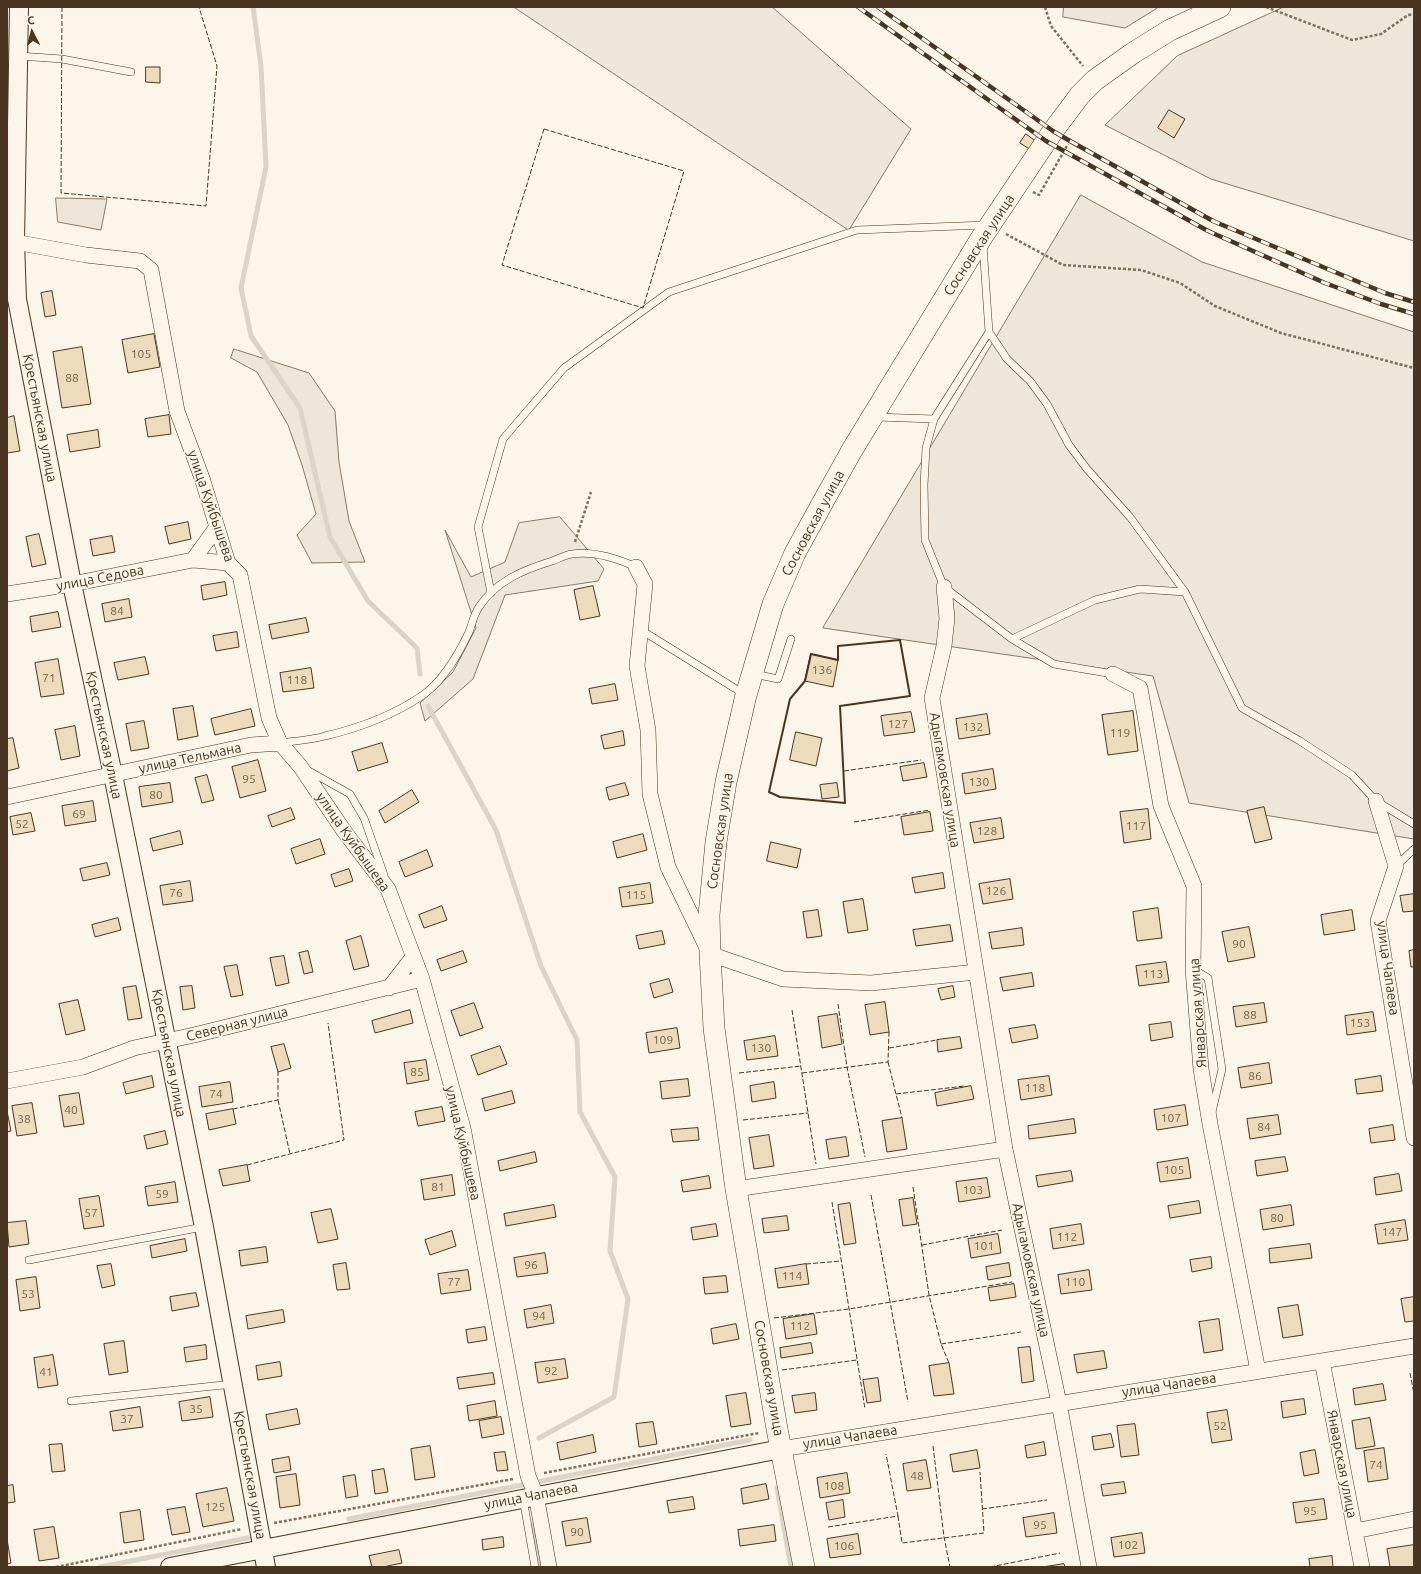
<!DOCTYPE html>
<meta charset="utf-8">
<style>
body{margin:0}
#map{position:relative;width:1421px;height:1574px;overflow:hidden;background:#fbf6e9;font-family:Ubuntu,sans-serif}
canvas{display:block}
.frame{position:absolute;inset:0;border:8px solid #4a3520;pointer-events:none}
.north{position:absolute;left:12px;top:12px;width:40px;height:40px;-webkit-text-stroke:3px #fbf6e9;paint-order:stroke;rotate:354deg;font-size:11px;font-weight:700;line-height:16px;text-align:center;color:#4a3520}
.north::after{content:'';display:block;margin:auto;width:14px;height:18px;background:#4a3520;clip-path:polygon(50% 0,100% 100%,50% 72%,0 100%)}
</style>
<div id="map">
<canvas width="1421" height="1574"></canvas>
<div class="frame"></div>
<div class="north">С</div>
</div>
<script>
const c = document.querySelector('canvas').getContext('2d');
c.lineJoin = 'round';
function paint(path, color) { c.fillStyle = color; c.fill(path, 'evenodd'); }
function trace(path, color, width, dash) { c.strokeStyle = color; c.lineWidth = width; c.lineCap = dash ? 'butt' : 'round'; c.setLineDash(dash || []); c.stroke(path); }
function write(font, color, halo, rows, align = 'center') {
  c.font = font + ' Ubuntu,sans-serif'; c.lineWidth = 3; c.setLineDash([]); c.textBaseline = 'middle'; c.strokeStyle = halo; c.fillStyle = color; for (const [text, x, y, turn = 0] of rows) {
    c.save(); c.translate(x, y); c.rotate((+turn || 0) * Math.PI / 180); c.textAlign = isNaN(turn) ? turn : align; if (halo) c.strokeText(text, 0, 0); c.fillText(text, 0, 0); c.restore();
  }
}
const green = new Path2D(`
 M514 7H772L911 129 849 230Z
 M1064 7H1159L1125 28 1063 17Z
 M1284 7H1414V241L1211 179 1105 125 1177 56Z
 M1081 195 1202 262 1414 332V839L1189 803 1153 676 823 628Z
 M56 198 107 199 101 230 58 222Z
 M234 349 309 373 335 411 339 462 349 521 365 562 312 563 297 535 316 514 302 465 288 425 257 372 231 358Z
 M560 517 604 569 598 581 505 595 473 679 425 721 420 703 453 672 476 628 445 530 471 577 505 562 519 523Z`);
paint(green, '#ede6d9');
trace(green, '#887966', 1);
trace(new Path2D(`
 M253 7 261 66 266 167 241 288 251 336 300 408 330 537 368 601 417 648 420 674
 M428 706 496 830 541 966 577 1040 580 1112 615 1177 610 1251 628 1299 614 1397 539 1438
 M777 1488 791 1567
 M349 1519 750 1440
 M534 1524 541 1567
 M100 1567 248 1538`), '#dcd4c6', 5);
const building = new Path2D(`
 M146 67H160V83L146 82Z
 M1169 110 1185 119 1174 138 1158 128Z
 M1026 134 1037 142 1031 150 1020 143Z
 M52 291 56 315 45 317 41 293Z
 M154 334 160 367 128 373 122 340Z
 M82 347 91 404 62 408 53 352Z
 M169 415 171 434 148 437 145 419Z
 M14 416 20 451 7 453V418Z
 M98 430 100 447 70 452 67 435Z
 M188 522 191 539 169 544 165 527Z
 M39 534 46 564 32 567 26 537Z
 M112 536 115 552 93 556 90 540Z
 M225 582 227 595 203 600 201 586Z
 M593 586 600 616 580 620 574 590Z
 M129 599 132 617 105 622 102 604Z
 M58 612 61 627 32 632 30 617Z
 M306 618 309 632 272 639 269 625Z
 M237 632 239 647 216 651 213 636Z
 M811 654 838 660 833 687 805 681Z
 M145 657 149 674 118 680 114 663Z
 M58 659 64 694 41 697 35 663Z
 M311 668 314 688 283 692 280 673Z
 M615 684 618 700 592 704 589 689Z
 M193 706 198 736 178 740 173 709Z
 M251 709 255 726 215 735 211 719Z
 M1133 711 1138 751 1108 755 1102 715Z
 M911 712 915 732 884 736 881 716Z
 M987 714 990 734 959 739 956 719Z
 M144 721 149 748 131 751 126 724Z
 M75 726 80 756 61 760 55 730Z
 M623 731 625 745 604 749 601 736Z
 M796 732 822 738 816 766 790 760Z
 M13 738 19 768 7 771V739Z
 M382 743 388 762 358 771 352 752Z
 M258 760 266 791 240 798 232 767Z
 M924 763 927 777 903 781 900 767Z
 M993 769 996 789 965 794 962 774Z
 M207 775 214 800 202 803 195 778Z
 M170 783 173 802 142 807 139 787Z
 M625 783 629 795 609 800 606 788Z
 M837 783 839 797 822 799 820 785Z
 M412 790 419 802 385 823 379 811Z
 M93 801 96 821 65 826 62 806Z
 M1264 807 1272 839 1255 843 1247 811Z
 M291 808 295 819 272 827 268 816Z
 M1148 809 1151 839 1124 843 1120 812Z
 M930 812 933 831 904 835 901 817Z
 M31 813 35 831 13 835 10 817Z
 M1001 818 1004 838 974 843 970 823Z
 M180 831 183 844 153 851 150 839Z
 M643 834 647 850 617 858 613 842Z
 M320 839 325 854 296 864 291 849Z
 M771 842 801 849 797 868 767 861Z
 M427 850 433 866 405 877 399 862Z
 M107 863 110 875 83 881 80 869Z
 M349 869 353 881 335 887 331 875Z
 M943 873 945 888 915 893 912 878Z
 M1010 879 1013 899 983 904 979 884Z
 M190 881 193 901 163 905 160 886Z
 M650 883 653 903 622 907 619 888Z
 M1414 894V911L1403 912 1400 896Z
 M863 899 868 930 848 933 843 902Z
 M442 906 447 920 424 928 419 915Z
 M1158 908 1162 938 1137 941 1133 912Z
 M818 910 822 936 807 938 803 912Z
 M1352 910 1355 930 1324 935 1321 915Z
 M118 918 121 930 95 937 92 925Z
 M950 925 953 941 916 946 913 930Z
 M1249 927 1255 957 1228 962 1222 932Z
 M1022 928 1024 945 992 949 989 933Z
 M662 931 665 944 639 949 636 936Z
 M361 936 369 966 354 970 346 941Z
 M1414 950V967H1411L1409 951Z
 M308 951 313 972 304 974 299 953Z
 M463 951 467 962 441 971 437 960Z
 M284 956 289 983 276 986 270 958Z
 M1166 962 1169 982 1139 986 1136 966Z
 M237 965 243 995 231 997 224 967Z
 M1032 973 1034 986 1003 991 1000 978Z
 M669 979 673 992 654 998 650 984Z
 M136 986 142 1018 128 1020 123 988Z
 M192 986 195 1008 183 1010 180 987Z
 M953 986 955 997 941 1000 938 989Z
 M78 1000 85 1030 66 1035 59 1004Z
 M885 1002 889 1032 870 1035 865 1005Z
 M474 1003 483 1028 460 1036 451 1011Z
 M1264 1003 1267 1022 1236 1027 1233 1007Z
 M410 1010 413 1023 375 1033 372 1021Z
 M1373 1012 1376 1031 1347 1035 1345 1016Z
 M837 1014 842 1044 822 1048 818 1017Z
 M1171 1022 1173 1037 1151 1041 1149 1025Z
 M1035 1025 1038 1038 1012 1043 1009 1029Z
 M677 1028 680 1048 649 1053 646 1033Z
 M775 1036 778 1056 747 1060 744 1041Z
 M960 1037 962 1048 938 1052 937 1040Z
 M284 1044 291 1068 278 1072 271 1047Z
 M500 1046 507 1064 478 1075 471 1056Z
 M426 1060 429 1080 407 1084 404 1063Z
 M1269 1063 1272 1083 1241 1088 1238 1068Z
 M152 1076 154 1087 126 1094 123 1083Z
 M1049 1076 1052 1095 1021 1100 1018 1080Z
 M1381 1076 1383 1091 1357 1094 1355 1080Z
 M688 1079 690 1096 662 1099 660 1082Z
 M230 1082 233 1102 202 1107 199 1087Z
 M774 1082 776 1098 752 1102 750 1086Z
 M971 1086 974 1099 937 1106 935 1093Z
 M512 1091 515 1103 485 1111 482 1099Z
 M79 1093 84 1124 64 1127 59 1096Z
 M32 1103 37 1133 17 1136 12 1106Z
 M1185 1105 1188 1125 1157 1130 1154 1110Z
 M442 1107 445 1121 418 1126 415 1112Z
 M233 1109 236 1124 209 1130 206 1114Z
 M7 1111 11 1131 7 1132Z
 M1278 1115 1281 1134 1250 1139 1247 1119Z
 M902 1118 907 1149 887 1152 882 1121Z
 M1074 1119 1076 1133 1029 1139 1028 1126Z
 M1393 1125 1395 1140 1371 1143 1369 1129Z
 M698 1128 699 1140 673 1142 671 1130Z
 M165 1131 168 1144 147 1149 144 1136Z
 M769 1135 774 1166 754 1169 749 1138Z
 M846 1137 849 1156 829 1159 826 1140Z
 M535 1152 537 1162 500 1171 498 1161Z
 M1285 1157 1288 1171 1257 1176 1255 1161Z
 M1188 1158 1191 1178 1160 1182 1157 1163Z
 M247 1165 250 1181 223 1186 219 1170Z
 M1071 1171 1073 1181 1038 1187 1036 1176Z
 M1399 1174 1402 1191 1376 1195 1374 1178Z
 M452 1175 455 1195 424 1200 421 1180Z
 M709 1176 711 1188 683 1192 681 1181Z
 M987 1178 990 1197 959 1202 956 1182Z
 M175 1182 178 1202 148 1206 145 1187Z
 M99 1196 104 1226 84 1229 79 1199Z
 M913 1198 917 1224 903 1226 899 1200Z
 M1199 1201 1201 1213 1170 1218 1168 1206Z
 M850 1203 856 1243 844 1245 838 1205Z
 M554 1205 556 1217 506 1226 504 1214Z
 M1291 1205 1294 1225 1263 1230 1260 1210Z
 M331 1209 338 1239 318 1243 311 1213Z
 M787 1216 789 1230 764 1233 762 1219Z
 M1405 1220 1408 1240 1378 1244 1375 1225Z
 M26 1221 29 1244 9 1247 7 1223Z
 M716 1224 718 1236 693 1240 691 1228Z
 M1081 1224 1084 1244 1053 1249 1050 1229Z
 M452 1231 456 1246 430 1255 425 1240Z
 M998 1234 1001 1253 971 1258 968 1239Z
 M185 1239 187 1251 152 1258 150 1246Z
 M1310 1244 1312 1258 1270 1263 1269 1249Z
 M266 1247 268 1262 241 1266 239 1251Z
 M545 1253 548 1273 517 1277 514 1258Z
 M1211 1257 1212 1268 1192 1272 1190 1260Z
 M346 1263 350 1289 337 1290 333 1265Z
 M1009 1263 1011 1276 988 1280 986 1267Z
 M111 1264 115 1285 102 1288 97 1266Z
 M806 1264 809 1284 778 1288 775 1269Z
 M468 1270 471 1290 441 1294 438 1274Z
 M1089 1270 1092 1290 1061 1294 1058 1275Z
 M726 1276 728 1292 705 1294 703 1278Z
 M36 1277 40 1308 20 1311 16 1280Z
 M1014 1284 1016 1297 990 1301 988 1288Z
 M196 1293 199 1306 172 1311 170 1297Z
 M1414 1297V1321L1405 1322 1401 1299Z
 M551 1305 554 1323 527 1328 524 1310Z
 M1298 1305 1303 1335 1283 1338 1278 1308Z
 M283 1310 285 1322 248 1329 246 1316Z
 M814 1314 817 1334 786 1339 783 1319Z
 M1219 1319 1223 1350 1204 1353 1199 1322Z
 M736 1324 739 1339 713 1344 711 1329Z
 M485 1327 487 1340 468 1343 466 1330Z
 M124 1341 128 1372 109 1375 104 1344Z
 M811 1343 813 1353 781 1358 780 1348Z
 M206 1345 207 1359 186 1362 184 1348Z
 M1030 1347 1034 1381 1022 1383 1018 1348Z
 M1104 1351 1107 1368 1077 1373 1074 1355Z
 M53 1355 58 1385 38 1388 34 1358Z
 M565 1359 568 1378 538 1383 535 1363Z
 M280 1362 282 1376 258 1380 256 1366Z
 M949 1363 954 1394 934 1396 929 1366Z
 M493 1373 495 1384 459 1389 457 1378Z
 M878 1378 881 1401 867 1403 863 1380Z
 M1383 1384 1386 1400 1355 1405 1353 1389Z
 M746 1393 751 1424 731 1427 726 1396Z
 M815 1393 817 1410 795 1413 792 1396Z
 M210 1397 213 1417 182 1421 179 1402Z
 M1304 1399 1306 1414 1283 1418 1281 1402Z
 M495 1401 497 1416 469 1421 467 1406Z
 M140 1407 143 1427 113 1431 110 1412Z
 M297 1409 300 1424 269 1430 266 1415Z
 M1227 1410 1232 1440 1212 1443 1207 1413Z
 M501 1417 504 1434 482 1438 479 1421Z
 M1370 1418 1375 1446 1356 1449 1352 1421Z
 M653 1422 657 1444 639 1447 636 1424Z
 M1135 1424 1139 1455 1121 1457 1117 1426Z
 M1111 1434 1114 1447 1094 1450 1092 1437Z
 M593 1435 596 1452 560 1460 557 1443Z
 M1044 1442 1046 1455 1027 1458 1025 1446Z
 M62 1444 65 1471 52 1472 49 1445Z
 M430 1446 435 1477 415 1480 411 1449Z
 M1384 1448 1388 1479 1368 1482 1364 1451Z
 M977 1450 980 1468 953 1472 950 1455Z
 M1315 1450 1319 1473 1304 1476 1300 1453Z
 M505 1452 508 1470 497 1471 494 1453Z
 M289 1457 291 1470 274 1473 272 1460Z
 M926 1460 931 1488 907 1491 903 1464Z
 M384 1469 388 1492 375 1494 372 1471Z
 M847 1473 850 1493 820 1498 817 1478Z
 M296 1474 300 1505 280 1508 276 1477Z
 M355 1475 358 1496 346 1498 343 1477Z
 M1124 1482 1126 1493 1103 1496 1101 1485Z
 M766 1484 769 1499 743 1504 741 1489Z
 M13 1485 15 1502 7 1503V1486Z
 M227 1488 234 1521 203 1527 196 1494Z
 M693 1497 695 1509 669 1513 667 1501Z
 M1324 1499 1327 1519 1296 1523 1293 1503Z
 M843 1500 845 1517 829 1520 826 1503Z
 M185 1507 190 1532 172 1535 167 1510Z
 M140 1510 144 1540 124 1543 120 1513Z
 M1054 1513 1057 1533 1026 1537 1023 1518Z
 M587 1518 591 1542 566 1546 562 1522Z
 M774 1525 776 1541 740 1546 738 1530Z
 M54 1527 59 1558 39 1561 34 1530Z
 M1142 1533 1145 1553 1114 1557 1111 1538Z
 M858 1534 861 1554 830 1558 827 1539Z
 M503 1537 504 1547 483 1550 482 1540Z
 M7 1539 11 1563 7 1564Z
 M1414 1545V1567H1390L1387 1549Z
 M399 1550 402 1563 383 1567H372L369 1556Z
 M1332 1556 1333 1567H1310L1309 1559Z
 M1064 1564 1065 1567H1043Z`);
paint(building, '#ecdcbc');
trace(building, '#4a3520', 1);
const service = new Path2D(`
 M19 56 62 59 131 72
 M989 332 1007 359 1030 381 1047 404 1069 445 1087 469 1130 517 1185 592 1242 708 1300 741 1352 775 1376 801 1414 824
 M876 417 934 419 989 332 983 245
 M934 419 926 448 924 485 925 540 944 587 1012 639 1054 664 1113 674
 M491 593 478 527 503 439 564 368 669 292 857 230 985 225
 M641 630 744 694
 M1012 639 1095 600 1140 589 1185 592
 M754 674 778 679 791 639
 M280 743C295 741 311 740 325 736 359 728 394 715 423 695 444 680 458 655 469 632 472 624 474 614 479 607 496 581 523 570 552 561 558 559 565 555 572 554 594 551 616 558 636 567
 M307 770 350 794 364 818 384 875
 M1396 866 1414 849
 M1193 969 1208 978 1222 1069 1212 1112
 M29 1260 203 1227
 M71 1401 233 1384
 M523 1498 535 1567`);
const minor = new Path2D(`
 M15 242 86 255 140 261 151 270 177 411 202 478 228 563 240 575 269 718 280 743 300 766 344 831 388 889 422 979 463 1128 528 1476 536 1495 549 1567
 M193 560 217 527
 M636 567 645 584 637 666 648 730 650 794 668 867 710 954 783 979 871 983 976 972
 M944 587 947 618 944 646 932 698 1005 1149 1059 1403 1089 1567
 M7 594 72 584 193 560 228 563
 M1113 674 1140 688 1161 806 1194 886 1193 969 1201 1069 1210 1124 1258 1371
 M7 797 251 745 280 743
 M1376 801 1396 866 1378 921 1414 1138
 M389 988 413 957
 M7 1081 83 1067 134 1048 194 1035 422 979
 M736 1189 1005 1149
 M1322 1361 1362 1567
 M781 1449 1414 1346
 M1355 1531 1414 1519`);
const tertiary = new Path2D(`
 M19 7 15 242 17 299 72 584 113 775 204 1227 266 1567
 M170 1567 781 1449`);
const secondary = new Path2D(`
 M804 1567 777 1429 736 1189 714 1028 710 954 709 915 716 842 726 782 746 695 773 604 795 553 823 502 852 450 982 237 1053 131 1080 95 1095 80 1133 53 1170 30 1220 7`);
trace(service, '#4a3520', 8);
trace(minor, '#4a3520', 16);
trace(tertiary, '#4a3520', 20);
trace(secondary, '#4a3520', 22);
trace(new Path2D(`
 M1045 7 1051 26 1083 66
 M1266 7 1352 40 1381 34 1408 15 1414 14
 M1033 192 1039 195 1068 144
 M1006 234 1063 265 1141 270 1180 283 1215 306 1281 333 1414 368
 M575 542 591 492
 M544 1473 759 1433
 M274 1523 513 1479
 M56 1567 242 1529`), '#7f6f5c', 2.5, [3, 2]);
trace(service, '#fbf6e9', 7);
trace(minor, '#fbf6e9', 15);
trace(tertiary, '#fbf6e9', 18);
trace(secondary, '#fbf6e9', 21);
const rail = new Path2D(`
 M858 7 1046 141 1208 231 1325 283 1381 304 1414 314
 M878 7 1053 131 1070 141 1213 221 1385 293 1414 302`);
trace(rail, '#4a3520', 4.5);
trace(rail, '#fbf6e9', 3, [9]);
trace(new Path2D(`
 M62 7 61 193 206 206 217 66 199 7
 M544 129 684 171 643 308 502 265Z
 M844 771 921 760
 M854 822 930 810
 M838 1004 847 1067 865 1157
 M792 1010 816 1164
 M889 1048 937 1040
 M888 1062 902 1118
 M739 1073 801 1066
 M802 1073 888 1062 889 1032
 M896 1094 965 1086
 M278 1100 290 1154
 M233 1109 278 1100V1072
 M743 1120 808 1113
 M247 1165 344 1140 328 1023
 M913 1187 929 1295 941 1344 949 1363
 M871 1195 908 1402
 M832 1202 865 1409
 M922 1245 1002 1230
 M806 1264 841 1261
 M774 1318 849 1309 1012 1282
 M941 1344 1021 1332
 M782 1370 857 1360
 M1410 1373 1414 1394
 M933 1446 944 1537 950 1567
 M982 1509 1047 1500
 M898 1516 902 1543 984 1533 980 1472
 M828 1527 898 1516 886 1454
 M990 1567 1060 1553`), '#4a3520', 1, [5, 2]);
trace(new Path2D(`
 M900 640 910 696 840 706 845 803 780 797 769 792 790 699 805 681 811 654 838 660V646Z`), '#4a3520', 2);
write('12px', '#725f47', null, [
 ["105",141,354],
 ["88",72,378],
 ["84",117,611],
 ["136",822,670],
 ["71",49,678],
 ["118",297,680],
 ["127",898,724],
 ["132",973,727],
 ["119",1120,733],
 ["95",249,779],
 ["130",979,782],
 ["80",156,795],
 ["69",79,814],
 ["52",22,824],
 ["117",1136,826],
 ["128",987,831],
 ["126",996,891],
 ["76",176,893],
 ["115",636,895],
 ["90",1239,944],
 ["113",1153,974],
 ["88",1250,1015],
 ["153",1360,1023],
 ["109",663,1040],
 ["130",761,1048],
 ["85",417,1072],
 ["86",1255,1076],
 ["118",1035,1088],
 ["74",216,1094],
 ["40",71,1110],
 ["107",1171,1118],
 ["38",24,1119],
 ["84",1264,1127],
 ["105",1174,1170],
 ["81",438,1187],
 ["103",973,1190],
 ["59",162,1194],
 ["57",91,1213],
 ["80",1277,1218],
 ["147",1392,1232],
 ["112",1067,1237],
 ["101",984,1246],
 ["96",531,1265],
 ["114",792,1276],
 ["77",454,1282],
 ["110",1075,1282],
 ["53",28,1294],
 ["94",539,1316],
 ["112",800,1326],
 ["92",551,1371],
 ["41",46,1372],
 ["35",196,1409],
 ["37",127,1419],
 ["52",1220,1426],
 ["74",1376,1465],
 ["48",917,1476],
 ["108",834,1486],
 ["125",215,1507],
 ["95",1310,1511],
 ["95",1040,1525],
 ["90",577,1532],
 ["102",1128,1545],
 ["106",844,1546]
]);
write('14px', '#4a3520', '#fbf6e9', [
 ["Сосновская улица",979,245,-57],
 ["Крестьянская улица",40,418,79],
 ["улица Куйбышева",211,506,71],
 ["Сосновская улица",813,523,-62],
 ["улица Седова",100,578,-11],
 ["Крестьянская улица",104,735,78],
 ["улица Тельмана",190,758,-12],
 ["Адыгамовская улица",945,780,81],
 ["Сосновская улица",720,831,-82],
 ["улица Куйбышева",353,842,55],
 ["улица Чапаева",1388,968,82],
 ["Январская улица",1198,1013,-94],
 ["Северная улица",237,1024,-14],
 ["Крестьянская улица",169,1053,79],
 ["улица Куйбышева",463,1143,77],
 ["Адыгамовская улица",1031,1270,78],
 ["Сосновская улица",769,1378,80],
 ["улица Чапаева",1169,1385,-9],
 ["улица Чапаева",850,1437,-9],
 ["Январская улица",1342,1464,79],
 ["Крестьянская улица",250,1475,80],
 ["улица Чапаева",531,1496,-11]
]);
</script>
